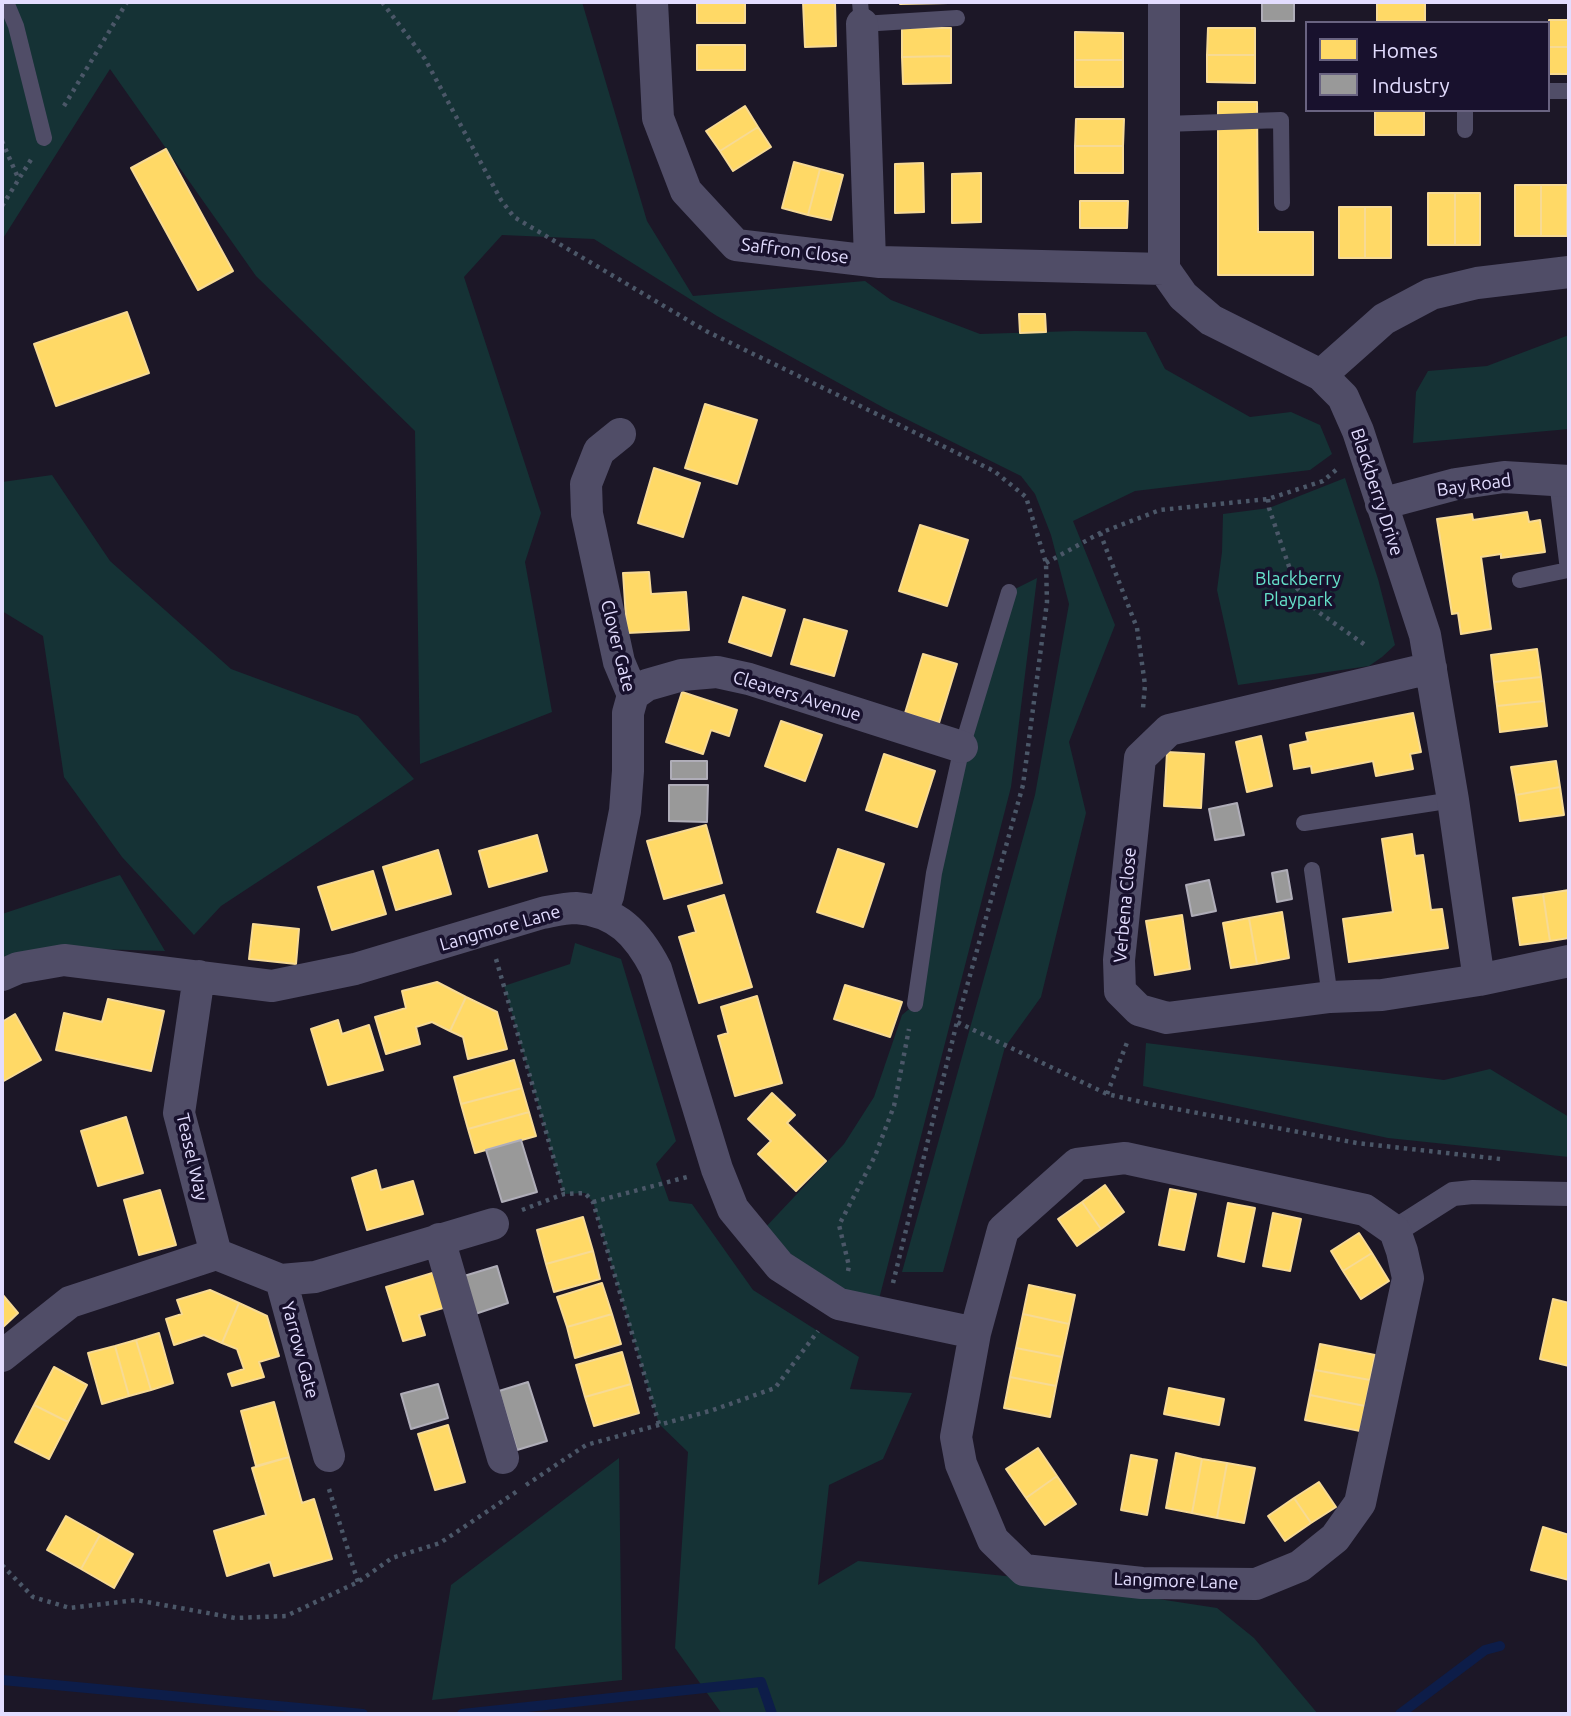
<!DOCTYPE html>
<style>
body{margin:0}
#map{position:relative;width:1571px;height:1716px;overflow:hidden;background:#1c1727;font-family:Ubuntu,sans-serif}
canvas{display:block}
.frame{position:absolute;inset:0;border:4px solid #e3ddff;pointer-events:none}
.legend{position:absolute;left:1305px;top:21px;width:245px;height:91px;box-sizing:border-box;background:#18112d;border:2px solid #696381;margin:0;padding:9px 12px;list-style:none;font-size:21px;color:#e3ddff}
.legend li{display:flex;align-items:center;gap:14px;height:35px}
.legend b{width:35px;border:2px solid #696381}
</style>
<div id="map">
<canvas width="1571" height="1716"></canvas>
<div class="frame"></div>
<ul class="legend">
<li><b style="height:19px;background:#ffd966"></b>Homes</li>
<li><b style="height:19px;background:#999"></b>Industry</li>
</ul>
</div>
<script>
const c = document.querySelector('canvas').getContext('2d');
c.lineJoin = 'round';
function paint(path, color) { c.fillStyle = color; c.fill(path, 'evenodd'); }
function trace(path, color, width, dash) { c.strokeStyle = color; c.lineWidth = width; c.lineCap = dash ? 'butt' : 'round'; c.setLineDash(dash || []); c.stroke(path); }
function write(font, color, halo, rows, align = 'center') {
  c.font = font + ' Ubuntu,sans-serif'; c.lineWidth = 7; c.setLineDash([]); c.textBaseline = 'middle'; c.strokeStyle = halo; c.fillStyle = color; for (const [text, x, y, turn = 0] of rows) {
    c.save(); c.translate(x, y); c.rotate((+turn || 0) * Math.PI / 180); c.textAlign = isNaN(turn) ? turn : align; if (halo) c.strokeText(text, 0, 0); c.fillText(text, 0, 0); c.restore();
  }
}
paint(new Path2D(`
 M2 2H582L647 221 693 296 865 281 891 300 980 334 1075 331 1146 332 1165 369 1250 417 1291 412 1320 425 1332 454 1310 470 1135 491 1073 521 1115 625 1069 742 1086 813 1041 997 1005 1047 943 1272H902L1035 795 1069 604 1051 535 1035 494 1021 476 886 409 717 316 594 239 502 235 464 277 541 513 525 562 552 712 420 764 415 431 256 276 110 69 2 240Z
 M1569 335V429L1413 443 1416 392 1428 371 1487 366Z
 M52 475 110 561 231 669 358 716 414 779 221 906 194 935 122 857 64 777 43 636 2 611V482Z
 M1345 478 1378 579 1395 645 1382 657 1369 666 1238 685 1217 590 1222 552 1223 514 1269 508Z
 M1037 578 1011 787 878 1303 824 1283 763 1230 844 1144 874 1097 902 1015 915 1004 962 747 1009 592Z
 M120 875 165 951 58 948 2 961V914Z
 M575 943 621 959 676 1141 656 1164 669 1201 692 1204 753 1290 859 1357 850 1389 912 1393 883 1459 829 1485 818 1585 858 1561 1015 1577 1217 1608 1254 1638 1318 1714H722L675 1648 688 1452 659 1424 593 1202 585 1193 564 1194 504 986 570 964Z
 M1146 1043 1444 1080 1490 1069 1569 1117V1157L1388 1138 1143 1086Z
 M619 1458 622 1680 432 1700 451 1585Z`), '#153235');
const homes = new Path2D(`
 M697 2H745V23H697Z
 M803 2H835L836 46 805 47Z
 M900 2H948V3L900 4Z
 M1377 2H1425V21H1377Z
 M1549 20H1569V47H1549Z
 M1377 21H1425V23H1377Z
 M902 28H951V56L902 57Z
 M1208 28H1255V55H1207Z
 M1075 32 1123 33V60H1075Z
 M697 45H745V70H697Z
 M1549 47H1569V74H1549Z
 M1207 55H1255V83L1207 82Z
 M951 56V83L903 84 902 57Z
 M1075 60H1123V87H1075Z
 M1218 102H1257L1258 232H1313V275H1218Z
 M745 106 758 127 720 151 706 131Z
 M1375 110H1424V135H1375Z
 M1076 119H1124L1123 146H1075Z
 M758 127 771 147 733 171 720 151Z
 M1075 146H1123V173H1075Z
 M166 149 233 271 198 290 131 168Z
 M794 162 820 169 808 215 782 208Z
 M923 163 924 212 895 213V164Z
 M820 169 843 175 831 220 808 215Z
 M981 173V222L952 223V174Z
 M1515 185H1541V236H1515Z
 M1541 185H1567V236H1541Z
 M1428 193H1455V245H1428Z
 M1455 193H1480V245H1455Z
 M1080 201H1128L1127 228H1080Z
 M1339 207H1365V258H1339Z
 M1365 207H1391V258H1365Z
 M127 312 149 373 56 406 34 344Z
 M1019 314H1045L1046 332 1020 333Z
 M705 404 757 420 737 484 685 468Z
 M654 468 700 483 683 537 638 523Z
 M1527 512 1529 522 1540 520 1545 552 1501 558V554L1481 557 1491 629 1461 634 1458 613 1452 614 1437 519 1472 514 1473 520Z
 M920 525 968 540 947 606 899 591Z
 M649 572 651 594 686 592 689 630 627 633 623 573Z
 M743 597 785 610 771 656 729 642Z
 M804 619 847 631 834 676 791 664Z
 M1537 649 1541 677 1494 682 1491 655Z
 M923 654 957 664 939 723 905 713Z
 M1541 677 1544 701 1497 706 1494 682Z
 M682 692 737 710 729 736 711 730 703 754 666 742Z
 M1544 701 1547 726 1500 732 1497 706Z
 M1413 713 1421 752 1410 754 1413 769 1376 776 1373 761 1312 773 1311 766 1294 769 1290 745 1308 741 1306 733Z
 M781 721 822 735 805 781 765 766Z
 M1261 736 1272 786 1247 792 1236 742Z
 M1167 752 1204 754 1201 808 1164 806Z
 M884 754 935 771 917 827 866 810Z
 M1556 761 1560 787 1516 795 1511 767Z
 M1560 787 1564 815 1520 821 1516 795Z
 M706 825 722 883 664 899 647 841Z
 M1412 834 1415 856 1423 855 1431 910 1442 909 1448 948 1349 962 1343 919 1393 912 1382 839Z
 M537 835 547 871 489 887 479 851Z
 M838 849 884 864 863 927 817 912Z
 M438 850 451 894 396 910 383 867Z
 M373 871 386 914 332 930 318 887Z
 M1569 890V938L1550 941 1543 894Z
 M1543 894 1550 941 1520 945 1513 898Z
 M724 895 752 987 699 1003 679 937 696 932 688 906Z
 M1282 912 1289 958 1257 964 1249 918Z
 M1182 915 1190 969 1155 975 1146 921Z
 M1249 918 1257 964 1231 968 1223 923Z
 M253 924 299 929 296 964 249 959Z
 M437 982 466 997 450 1031 432 1022 416 1027 420 1044 386 1054 375 1017 406 1008 402 991Z
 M845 985 902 1002 890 1037 834 1019Z
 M757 996 782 1083 735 1096 718 1036 728 1033 721 1007Z
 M466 997 497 1012 507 1049 468 1059 463 1037 450 1031Z
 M108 999 164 1011 151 1071 56 1050 64 1013 102 1022Z
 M15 1014 41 1060 2 1082V1022Z
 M338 1020 342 1034 369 1025 383 1070 328 1085 311 1029Z
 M514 1060 522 1088 461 1104 454 1077Z
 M522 1088 529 1112 468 1129 461 1104Z
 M772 1093 795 1115 787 1123 826 1161 796 1191 758 1154 771 1141 748 1119Z
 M529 1112 536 1136 475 1153 468 1129Z
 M126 1117 143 1173 98 1186 81 1131Z
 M376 1170 381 1190 413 1181 423 1214 367 1230 352 1178Z
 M1105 1185 1124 1212 1101 1229 1082 1202Z
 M1170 1189 1196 1194 1184 1250 1159 1245Z
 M160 1190 176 1245 139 1255 124 1200Z
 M1082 1202 1101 1229 1077 1246 1058 1219Z
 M1228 1203 1255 1208 1244 1262 1218 1256Z
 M1273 1213 1301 1219 1290 1271 1263 1266Z
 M583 1217 593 1251 546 1264 537 1230Z
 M1359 1233 1372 1253 1343 1271 1331 1251Z
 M593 1251 600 1279 554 1292 546 1264Z
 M1372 1253 1389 1281 1361 1299 1343 1271Z
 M439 1271 450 1306 419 1315 425 1335 403 1341 386 1287Z
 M602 1283 612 1314 567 1327 557 1297Z
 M1029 1285 1075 1295 1069 1324 1023 1314Z
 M210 1290 239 1303 222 1343 204 1335 174 1345 166 1319 182 1314 177 1300Z
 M2 1294 18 1313 2 1328Z
 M1553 1299 1569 1303V1366L1540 1359Z
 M239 1303 267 1316 279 1356 259 1362 264 1377 232 1386 228 1374 244 1369 237 1349 222 1343Z
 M612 1314 621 1344 575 1358 567 1327Z
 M1023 1314 1069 1324 1062 1357 1016 1348Z
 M159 1333 173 1383 151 1390 136 1340Z
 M136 1340 151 1390 129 1396 115 1346Z
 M1320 1344 1375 1355 1370 1380 1315 1370Z
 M115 1346 129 1396 102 1404 88 1353Z
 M1016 1348 1062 1357 1056 1386 1010 1377Z
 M622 1352 631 1384 585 1397 576 1365Z
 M54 1367 87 1385 68 1422 34 1405Z
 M1315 1370 1370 1380 1365 1406 1310 1395Z
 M1010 1377 1056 1386 1050 1417 1004 1408Z
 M631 1384 639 1413 594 1426 585 1397Z
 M1169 1388 1224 1399 1219 1425 1164 1414Z
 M1310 1395 1365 1406 1360 1431 1305 1420Z
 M274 1402 289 1457 256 1466 241 1411Z
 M34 1405 68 1422 49 1459 15 1442Z
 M448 1425 465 1482 435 1490 418 1434Z
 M1038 1448 1057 1476 1026 1498 1006 1469Z
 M1176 1453 1202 1459 1192 1513 1166 1508Z
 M1131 1455 1157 1460 1147 1515 1121 1510Z
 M289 1457 302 1503 314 1499 332 1559 274 1576 270 1562 227 1576 214 1531 266 1515 252 1468Z
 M1202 1459 1227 1463 1217 1518 1192 1513Z
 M1227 1463 1255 1468 1244 1523 1217 1518Z
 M1057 1476 1076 1504 1045 1525 1026 1498Z
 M1319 1482 1336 1507 1311 1523 1294 1498Z
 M1294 1498 1311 1523 1285 1541 1268 1516Z
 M66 1516 100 1535 81 1569 47 1550Z
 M1543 1527 1569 1535V1580L1531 1570Z
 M100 1535 133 1554 114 1588 81 1569Z`);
paint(homes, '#ffd966');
trace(homes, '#f7da94', 2);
const industry = new Path2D(`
 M1262 2H1294V21H1262Z
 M671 761H707V779H671Z
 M669 785H708L707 822 669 821Z
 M1237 803 1244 835 1215 840 1209 809Z
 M1287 870 1292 899 1277 902 1272 873Z
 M1209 880 1216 911 1192 916 1186 885Z
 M521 1140 537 1192 502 1202 486 1150Z
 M497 1266 508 1303 475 1314 464 1276Z
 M528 1382 547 1441 517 1450 499 1391Z
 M438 1384 448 1418 411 1429 401 1394Z`);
paint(industry, '#999');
trace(industry, '#afadb8', 2);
trace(new Path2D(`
 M2 1680 363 1714
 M462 1714 761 1682 772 1714
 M1400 1714 1485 1650 1500 1646`), '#0d1d49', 10);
trace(new Path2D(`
 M382 2 425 59 501 200 514 217 706 331 994 471 1026 497 1046 563 1047 602 1023 785 957 1022 1107 1094 1150 1104 1357 1143 1500 1159
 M64 106 127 2
 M2 141 19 180
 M2 206 32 158
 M1268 499 1269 508 1296 587 1317 611 1368 647
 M1100 533 1137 628 1145 685 1143 708
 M1046 563 1100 533 1160 510 1268 499 1323 481 1336 470
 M496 959 564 1194
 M1107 1094 1128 1040
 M593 1202 687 1177
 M522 1210 564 1194 585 1193 593 1202 659 1424
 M848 1271 849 1266 839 1225 875 1156 894 1106 909 1029
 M893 1283 957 1022
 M526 1485 586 1445 713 1410 775 1388 818 1331
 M329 1489 358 1582
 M2 1565 33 1597 70 1608 136 1600 235 1618 286 1616 358 1582 392 1558 440 1543 519 1490`), '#4b5768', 4.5, [3.5, 5]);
trace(new Path2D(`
 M6 2 16 26 44 138
 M860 2 862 24 957 18
 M1548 91H1569
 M1165 124 1281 120 1282 203
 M1465 130V110
 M1520 580 1568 570 1557 481
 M1304 823 1453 800
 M1312 870 1330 997
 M915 1004 934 873 962 747 1009 592`), '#504d67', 16);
trace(new Path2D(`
 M1395 1231 1453 1194 1473 1192 1569 1194`), '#504d67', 24);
trace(new Path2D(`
 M652 2 658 118 686 191 736 245 880 262 1164 269
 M1164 2V269L1183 296 1211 320 1321 375 1343 397 1358 431 1425 635 1453 800 1479 980
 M862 24 870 260
 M1321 375 1384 319 1431 294 1477 283 1569 272
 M1381 504 1456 484 1504 477 1569 481
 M1431 668 1169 730 1140 758 1119 960 1120 991 1139 1010 1167 1018 1330 997 1382 995 1479 980 1569 961
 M633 695 647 685 682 675 717 672 749 679 962 747
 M602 912 608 896 625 811 628 771V713L633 695 619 662 587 514 586 484 599 451 620 434
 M2 975 18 968 64 960 272 986 355 969 542 913C553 911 565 908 576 908 617 911 638 934 656 969L717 1169 733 1209 780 1266 839 1304 975 1333
 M199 976 179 1113 216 1254 281 1280 315 1277 493 1224
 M1125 1158 1365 1210 1395 1231 1402 1251 1408 1278 1360 1503 1335 1538 1300 1566 1256 1584 1142 1583 1024 1570 993 1540 961 1464 956 1437 975 1333 1003 1230 1077 1164Z
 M439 1239 503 1458
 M281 1280 329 1456
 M2 1356 70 1302 216 1254`), '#504d67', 32);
write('18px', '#e3ddff', '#18112d', [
 ["Saffron Close",795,251,7],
 ["Bay Road",1474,485,-8],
 ["Blackberry Drive",1377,492,72],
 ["Clover Gate",618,646,76],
 ["Cleavers Avenue",797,696,17],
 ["Verbena Close",1125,905,-85],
 ["Langmore Lane",500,928,-16],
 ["Teasel Way",192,1157,77],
 ["Yarrow Gate",300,1350,75],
 ["Langmore Lane",1176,1581,2]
]);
write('18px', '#66e2cb', '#18112d', [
 ["Blackberry",1298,579],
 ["Playpark",1298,600]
]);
</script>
